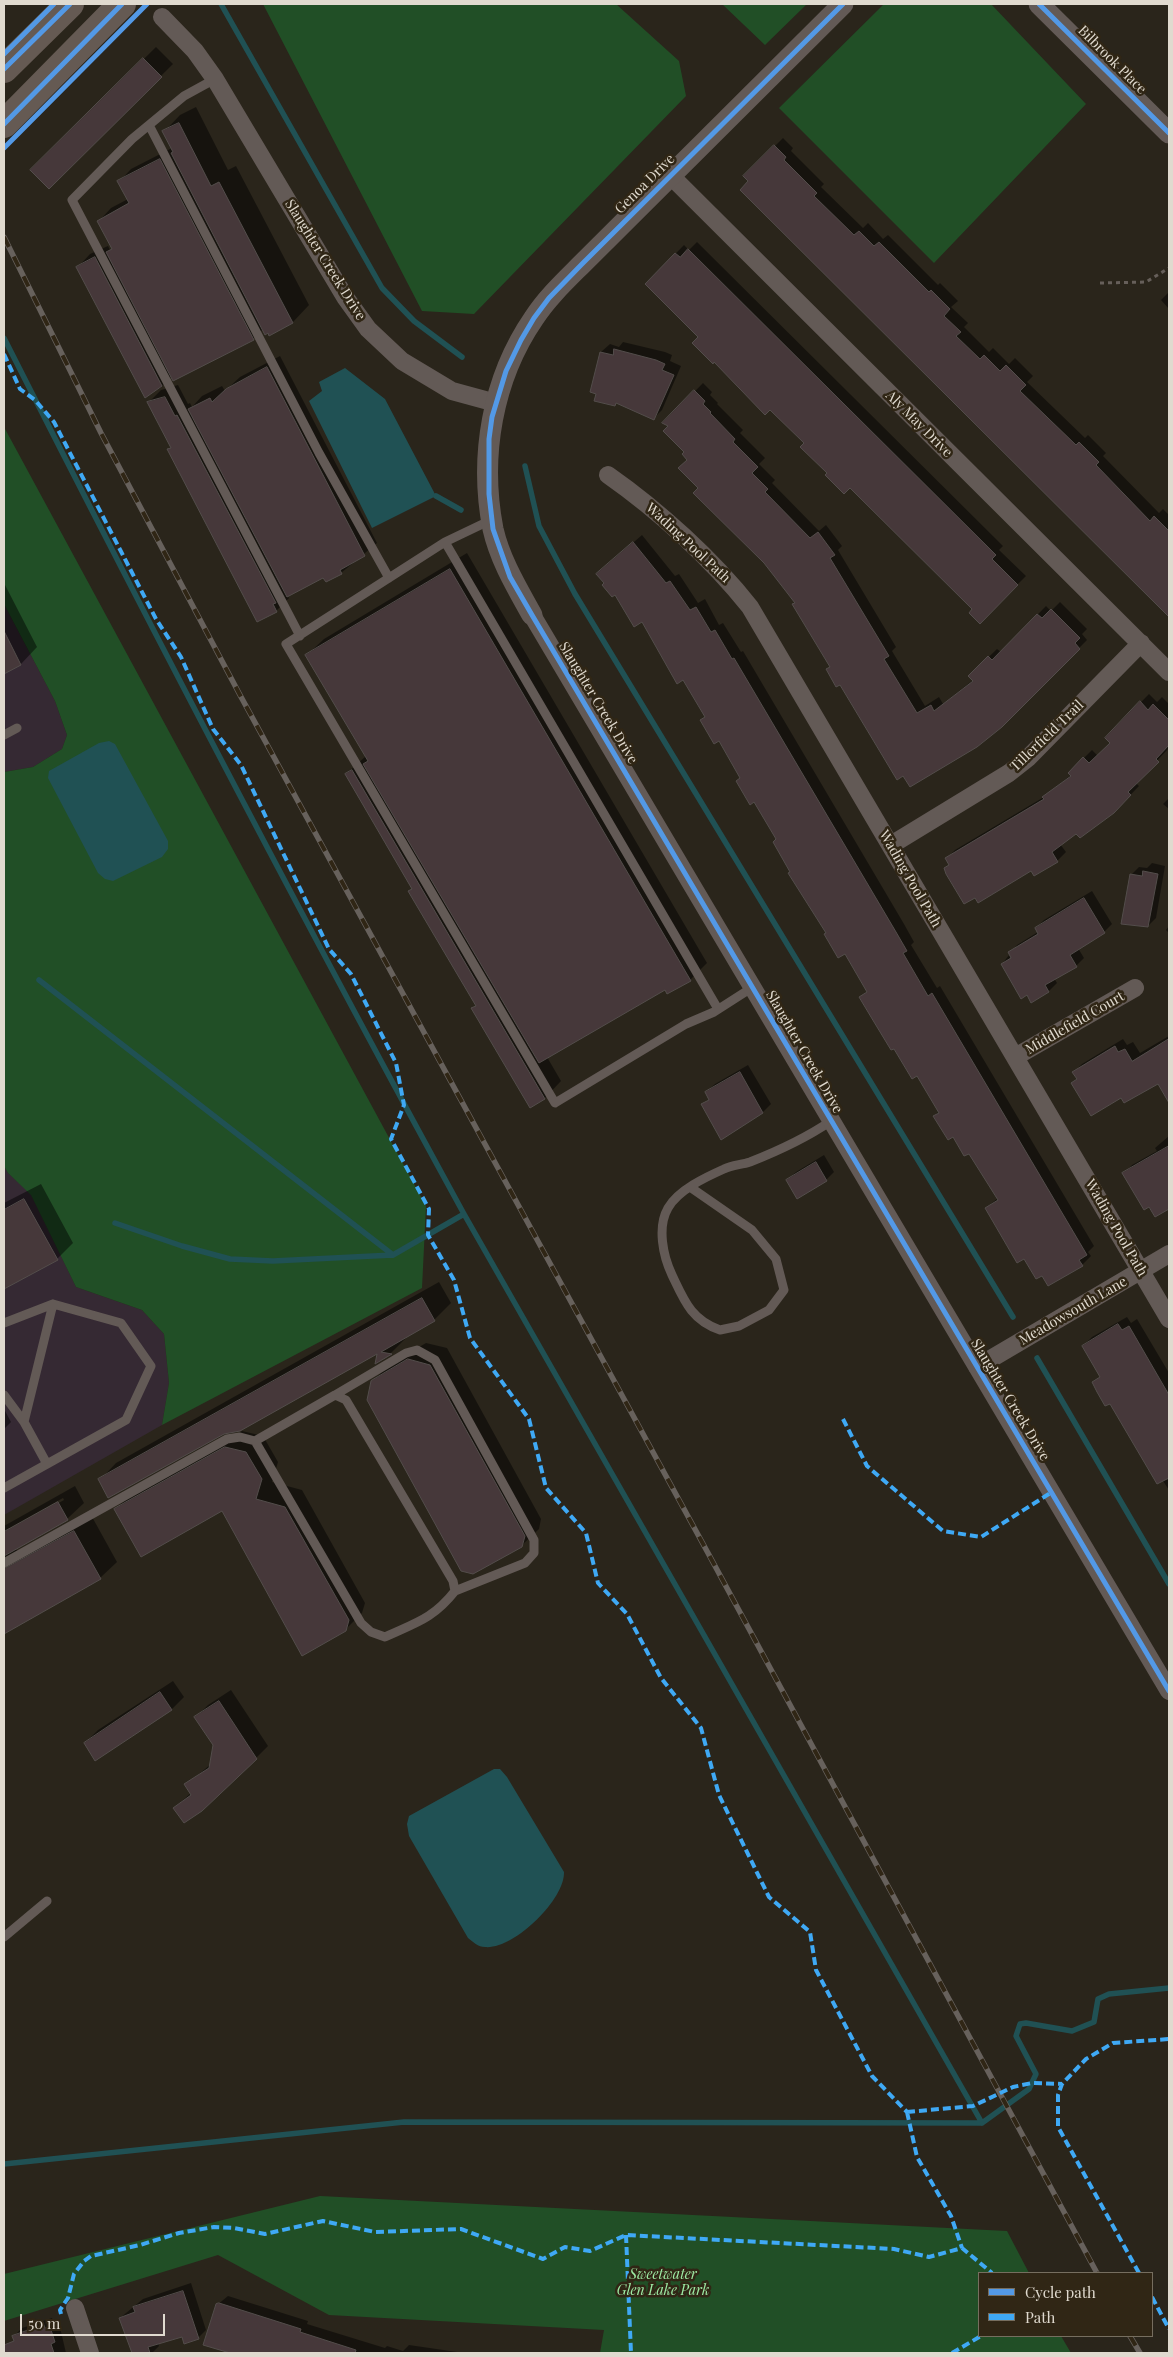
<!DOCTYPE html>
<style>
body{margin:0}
#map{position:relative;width:1173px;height:2357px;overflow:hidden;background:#2a251b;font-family:"Playfair Display",serif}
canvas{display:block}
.frame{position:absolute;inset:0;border:5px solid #e0dacf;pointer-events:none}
.legend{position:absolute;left:978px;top:2272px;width:175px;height:65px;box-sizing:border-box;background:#302615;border:1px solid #766e5f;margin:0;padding:6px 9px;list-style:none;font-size:15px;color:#e0dacf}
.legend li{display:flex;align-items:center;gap:10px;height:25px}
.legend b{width:25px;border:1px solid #766e5f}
.scale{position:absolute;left:20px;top:2314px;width:145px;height:22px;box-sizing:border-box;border:2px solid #e0dacf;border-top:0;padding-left:6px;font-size:15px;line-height:18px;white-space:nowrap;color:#e0dacf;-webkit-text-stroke:4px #302615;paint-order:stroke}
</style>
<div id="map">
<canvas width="1173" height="2357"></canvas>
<div class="frame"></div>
<ul class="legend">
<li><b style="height:6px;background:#5399e6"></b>Cycle path</li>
<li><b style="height:6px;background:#3fa9f5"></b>Path</li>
</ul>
<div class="scale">50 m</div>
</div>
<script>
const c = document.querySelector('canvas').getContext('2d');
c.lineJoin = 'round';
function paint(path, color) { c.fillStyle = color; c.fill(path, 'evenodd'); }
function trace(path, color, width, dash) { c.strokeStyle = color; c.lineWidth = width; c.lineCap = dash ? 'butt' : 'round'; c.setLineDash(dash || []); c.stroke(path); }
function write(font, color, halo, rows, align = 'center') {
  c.font = font + ' "Playfair Display",serif'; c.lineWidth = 5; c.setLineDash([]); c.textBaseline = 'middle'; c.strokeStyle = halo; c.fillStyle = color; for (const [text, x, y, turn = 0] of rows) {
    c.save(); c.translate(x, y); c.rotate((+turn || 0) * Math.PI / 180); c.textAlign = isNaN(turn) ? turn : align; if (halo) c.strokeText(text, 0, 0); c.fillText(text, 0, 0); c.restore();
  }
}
paint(new Path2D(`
 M4 604 55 701 67 735 62 749 33 767 4 772Z
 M4 1166 8 1173 31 1194 76 1287 142 1310 164 1334 169 1383 162 1425 4 1515Z`), '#352933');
paint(new Path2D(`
 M263 4H616L679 61 686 96 474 314 422 311Z
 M722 4H807L765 45Z
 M884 4H991L1086 104 934 263 779 108Z
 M4 427 426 1206 422 1288 162 1425 169 1383 164 1334 142 1310 76 1287 31 1195 8 1173 4 1166V772L33 767 62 749 67 735 55 701 4 604Z
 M320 2196 1007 2231 1029 2273H979V2336H1061L1071 2353H600L604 2330 329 2315 218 2255 4 2321V2274Z`), '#214f26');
paint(new Path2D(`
 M345 368 385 399 436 496 372 528 309 401 322 391 319 382Z
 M109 741 115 744 168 841V849L162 857 113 881 105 879 98 873 48 778 49 771 99 743Z
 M494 1769H500L507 1777 564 1872C565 1900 513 1950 485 1947 478 1947 473 1942 468 1938L409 1836 407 1824 409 1816Z`), '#205154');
paint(new Path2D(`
 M156 47 173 64 49 187 32 170Z
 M196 107 228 170 236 166 309 305 293 322 270 334 263 329 253 339 172 376 160 388 145 396 78 267 90 254 108 246 110 250 113 247 99 221 111 208 128 199 119 182 131 169 172 148 164 132 180 115Z
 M783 138 793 148 791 151 824 184 821 187 863 228 868 223 883 239 888 235 938 285 940 283 958 301 951 307 968 323 964 327 989 352 993 348 1009 364 1015 358 1033 376 1027 382 1085 438 1088 435 1106 453 1103 456 1159 513 1163 509 1169 515V615L742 190 750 181 745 176Z
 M697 242 1003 546 999 550 1026 576 980 622 974 609 850 487 828 474 806 443 646 284 684 245 689 250Z
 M1169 292V309L1161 300Z
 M623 342 665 352 672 355 670 361 681 366 662 410 654 418 617 402 615 405 601 352 610 344 619 347Z
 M280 356 377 543 341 573 324 576 287 595 289 598 276 611 168 449 172 446 149 402 161 390 178 385 188 404 190 403 192 407 202 396 222 386 225 391 240 377Z
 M703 383 712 392 710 395 718 403 717 404 743 430 740 433 765 458 759 464 775 480 772 483 819 531 826 525 842 546 838 550 896 647 892 651 925 706 939 697 943 704 973 680 969 676 997 649 1001 652 1046 606 1051 611 1060 602 1087 629 1082 634 1087 640 1002 726 977 746 831 667 794 604 796 602 765 562 699 488 686 452 670 425 664 423Z
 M642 535 675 576 679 574 698 603 705 599 719 625 723 623 741 652 743 651 904 924 914 942 911 945 937 988 940 986 1094 1246 1088 1252 1091 1256 1082 1265 1049 1285 1042 1274 1024 1257 986 1208 998 1198 978 1163 935 1116 939 1111 917 1075 861 997 867 991 845 953 827 932 792 871 777 839 683 679 642 621 615 593 612 595 597 574Z
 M467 553 707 963 690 980 665 988 547 1057 561 1081 545 1098 530 1106 473 1008 476 1005 413 888 346 774 366 756 307 655 324 639Z
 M4 583 37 647 21 664 4 673Z
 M1149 694 1157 702 1162 697 1169 704V748L1136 783 1139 786 1114 812 1076 832 1060 844 1066 852 1057 861 1034 874 1031 869 975 896 946 868 950 864 947 858 955 850 1044 797 1071 775 1069 773 1092 750 1098 756 1111 743 1106 738Z
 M1169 798V809L1163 804Z
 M1152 863 1165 866 1156 918 1148 926 1131 875 1139 867 1147 868Z
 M1092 891 1112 924 1104 932 1078 948 1084 958 1076 966 1054 978 1057 983 1049 991 1032 1001 1002 964 1017 945 1038 932 1036 928 1044 920Z
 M1169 926V933L1166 930Z
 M1169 1036V1091L1165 1094 1158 1082 1122 1096 1072 1083 1077 1078 1074 1072 1082 1064 1123 1039 1127 1045 1133 1042 1140 1053Z
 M748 1065 771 1104 763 1112 722 1138 703 1105 710 1098 706 1092 715 1084Z
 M1169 1136V1207L1155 1216 1124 1174 1132 1165 1157 1151 1155 1148Z
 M824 1155 834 1172 826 1180H787L796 1172Z
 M41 1184 73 1243 57 1259 4 1288V1203Z
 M439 1282 451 1303 434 1320 405 1337H407L391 1353 377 1362 379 1351 224 1432 100 1480 116 1463Z
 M1127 1317 1131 1323 1137 1319 1169 1373V1490L1111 1402 1093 1383 1100 1376 1083 1346 1092 1337Z
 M426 1343 447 1348 541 1519 539 1529 521 1546 372 1382 389 1365Z
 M4 1409 11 1422 4 1429Z
 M242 1431 263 1436 278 1462 272 1482 302 1490 365 1603 362 1613 345 1630 222 1510 116 1509 133 1492Z
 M75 1486 84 1503 67 1519 13 1549 25 1552 91 1515 117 1562 100 1578 4 1632V1533L64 1500 63 1498 4 1531V1526Z
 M173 1681 184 1697 172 1709 96 1759 85 1743 98 1730Z
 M231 1690 268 1746 256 1758 174 1808 191 1793 186 1785 211 1764 214 1744 196 1717 208 1705Z
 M191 2283 206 2330 198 2338 183 2336 158 2343 159 2346 152 2353H133L120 2318 143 2299Z
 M228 2296 308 2321 307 2324 385 2348 387 2346 403 2351 409 2345 464 2353H238L220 2347 217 2305Z
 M52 2318 53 2321 58 2319 66 2353H14L11 2343 15 2339 14 2336 22 2328Z`), '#0007');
trace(new Path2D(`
 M221 4 382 288 414 321 462 357
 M4 338C153 632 306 925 464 1214L982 2123
 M525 466 539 526 575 594 1013 1317
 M436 496 461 510
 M39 980 393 1255
 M115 1223 182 1246 230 1259 273 1261 393 1255 464 1214
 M1037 1358 1169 1584
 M4 2164 404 2122 982 2123 1029 2089 1036 2074 1016 2036 1020 2024 1026 2023 1072 2031 1094 2022 1098 1999 1109 1994 1169 1988`), '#205154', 5.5);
const building = new Path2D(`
 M143 58 162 77 49 189 30 170Z
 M179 123 211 186 219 182 293 323 269 336 268 333 265 335 171 153 173 152 162 131Z
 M774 145 786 157 784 160 817 193 814 196 854 235 859 231 874 246 879 242 929 292 931 290 950 309 944 316 961 332 956 336 980 359 984 355 1000 371 1006 365 1026 385 1020 391 1076 445 1079 442 1099 462 1096 465 1150 521 1154 516 1169 531V617L740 190 748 181 743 176Z
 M160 159 254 340 173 381 106 252 112 249 97 221 129 203 117 181Z
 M688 249 996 555 992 559 1018 585 980 624 969 613 972 609 850 488 844 494 825 475 827 473 800 447 804 443 770 410 765 415 714 362 713 364 692 343 698 337 645 284 675 253 680 257Z
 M95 257 162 386 145 398 76 267Z
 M614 349 656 360 665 364 662 370 674 375 654 420 616 403 615 406 594 401 596 394 590 392 600 352 613 355Z
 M267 367 365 556 340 570 342 574 326 582 323 578 287 597 188 409 210 398 212 402 226 389Z
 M694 390 705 401 703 404 711 412 710 413 735 439 733 442 758 467 752 473 768 489 765 492 810 538 818 532 835 555 830 558 889 656 884 659 917 713 931 705 934 711 973 681 968 676 988 656 992 660 1037 614 1042 618 1051 609 1080 638 1075 643 1080 649 1002 727 977 747 910 787 903 776 897 780 840 685 836 687 826 669 830 667 792 604 795 603 764 563 693 493 698 488 678 468 687 460 682 454 684 452 663 431 668 426 662 423Z
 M165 397 175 416 177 415 276 603 273 604 277 612 257 622 167 449 171 448 147 402Z
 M633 542 666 583 670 581 690 610 696 607 711 632 715 630 732 659 734 658 896 932 907 951 903 953 928 996 932 993 1087 1255 1079 1260 1083 1266 1048 1286 1042 1276 1036 1279 1024 1259 1017 1263 985 1208 998 1200 969 1154 964 1156 953 1137 948 1140 933 1116 939 1113 917 1076 912 1079 894 1049 891 1050 874 1022 859 997 867 992 845 954 838 958 824 934 826 933 788 873 790 872 773 842 776 839 754 802 750 805 736 781 740 778 719 741 714 744 700 720 705 717 683 680 677 684 642 622 634 627 615 595 612 597 602 585 604 583 596 574Z
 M450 569 691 981 667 994 665 990 539 1063 363 764 368 761 305 655Z
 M4 631 21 665 4 674Z
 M1140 701 1148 710 1153 704 1169 720V745L1156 759 1159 762 1128 792 1131 795 1114 813 1080 838 1076 834 1052 852 1058 862 1034 876 1031 871 978 903 975 898 964 904 946 874 944 868 949 865 945 858 1044 799 1042 797 1071 776 1068 773 1083 757 1089 763 1110 743 1105 738Z
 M352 770 545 1099 530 1108 471 1008 476 1006 408 891 412 889 345 774Z
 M1143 871 1158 874 1148 927 1121 924 1130 874 1142 876Z
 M1084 898 1105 933 1070 955 1077 967 1045 985 1049 992 1031 1003 1027 995 1021 999 1001 964 1011 958 1008 952 1038 934 1035 928Z
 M1169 1039V1103L1158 1084 1124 1103 1121 1098 1091 1116 1071 1083 1077 1079 1072 1072 1115 1046 1118 1052 1125 1049 1132 1061Z
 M740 1072 763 1113 721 1140 701 1104 709 1100 705 1092Z
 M1169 1146V1209L1155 1217 1149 1207 1144 1210 1122 1173Z
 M816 1162 827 1181 797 1199 786 1180Z
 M24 1199 58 1260 4 1289V1210Z
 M422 1298 435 1321 381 1352 392 1354 375 1364 377 1354 240 1431 224 1434 108 1498 98 1479Z
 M1118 1324 1122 1330 1129 1326 1169 1395V1478L1157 1484 1110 1404 1105 1406 1097 1392 1092 1382 1100 1377 1082 1346Z
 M408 1359 430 1365 525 1536 522 1547 473 1574 461 1571 367 1400 371 1381Z
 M225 1447 246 1452 262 1479 256 1499 285 1507 349 1620 346 1631 302 1656 222 1511 141 1557 114 1509Z
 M58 1502 68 1520 4 1556V1532Z
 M74 1531 101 1579 4 1634V1569Z
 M160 1692 172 1710 95 1761 84 1743Z
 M219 1701 257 1759 202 1811 184 1823 173 1808 191 1795 184 1784 209 1768 213 1745 194 1717Z
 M183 2291 199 2339 184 2344 182 2337 148 2347 150 2353H132L119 2318 135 2312 133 2307Z
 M219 2303 301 2329 300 2332 356 2350 355 2353H230L203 2345 216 2304Z
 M44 2325 45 2328 50 2327 55 2342 51 2344 54 2353H4V2345L14 2341 12 2336Z`);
paint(building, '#46383a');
trace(building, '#534d4b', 1);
trace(new Path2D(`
 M1100 283 1146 282 1169 268`), '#665f5a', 3, [4, 4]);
trace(new Path2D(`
 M215 79 184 96 132 139 72 200 300 636
 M149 125 319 453 389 578
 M491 520 445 542 718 1009
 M445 542 286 644 555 1103 686 1024 714 1012 753 987
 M4 735 17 728
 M690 1187 752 1230 776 1259 784 1290 769 1310 739 1326 720 1330C691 1320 684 1300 672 1275 663 1256 657 1227 668 1208 678 1190 706 1177 724 1169 732 1165 741 1165 750 1162 778 1151 806 1138 831 1121
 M4 1323 53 1304 121 1323 151 1366 126 1420 4 1488
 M4 1395 24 1422
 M335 1395 406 1353 417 1350 435 1360 534 1540V1553L525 1563 455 1591
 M47 1464 24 1422 53 1304
 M4 1563 227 1439 240 1437 255 1441 335 1395 346 1400 453 1581 455 1591C433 1619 415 1623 385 1637L371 1632 361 1623 255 1441
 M4 1937 47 1901`), '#635a56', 9);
trace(new Path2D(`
 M162 17 195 51 215 79 345 297 368 329 402 361 452 391 496 403
 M670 175 1169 672
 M608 475C658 510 712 559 750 607L1169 1319
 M532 615 1169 1691
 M891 845 1009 773 1028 758 1141 643
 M1015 1057 1135 988
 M977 1367 1169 1254
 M75 2308 90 2353`), '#635a56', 18);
trace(new Path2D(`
 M1039 4 1169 133
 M532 615C517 588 500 560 493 529 479 457 492 379 534 318 547 298 565 281 582 264L843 4`), '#635a56', 21);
trace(new Path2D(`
 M4 69 70 4
 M4 124 122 4`), '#655a53', 28);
const rail = new Path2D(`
 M4 237 101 433 240 695 708 1553 1097 2273
 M1130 2336 1140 2353`);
trace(rail, '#67615c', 5.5);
trace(rail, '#302615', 4, [11]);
trace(new Path2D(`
 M4 354 20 389 35 400 54 422 156 619 181 657 213 729 241 765 329 949 351 974 396 1063 404 1105 391 1139 429 1209 428 1235 454 1280 470 1338 529 1419 546 1488 586 1533 598 1583 627 1614 661 1678 701 1728 719 1795 769 1897 810 1932 816 1970 872 2076 907 2112
 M843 1419 867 1466 943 1531 981 1537 1052 1492
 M907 2112 973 2106 1013 2087 1032 2083 1062 2084
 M907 2112 917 2157 951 2216 962 2248
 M626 2235 631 2353
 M1139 2273 1058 2127V2095L1062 2084 1086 2059 1113 2043 1169 2039
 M1152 2297 1169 2329
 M61 2314 60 2310 68 2298 74 2274 84 2261 91 2256 140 2245 179 2233 214 2227 234 2228 265 2234 323 2221 375 2232 461 2229 543 2259 565 2247 590 2251 626 2235 894 2249 929 2257 962 2248 992 2273
 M952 2353 981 2336`), '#3fa9f5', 4, [8, 4]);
trace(new Path2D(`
 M843 4 582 264 549 298 534 318 521 340 506 371 492 417 489 439V494L493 529 499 546 510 577 532 615 1169 1691
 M1039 4 1169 133
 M4 54 54 4
 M4 69 70 4
 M4 124 122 4
 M4 148 147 4`), '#5399e6', 5);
write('14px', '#e0dacf', '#302615', [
 ["Bilbrook Place",1112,60,45],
 ["Genoa Drive",645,184,-45],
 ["Slaughter Creek Drive",325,260,58],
 ["Aly May Drive",919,424,45],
 ["Wading Pool Path",688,543,43],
 ["Slaughter Creek Drive",598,703,59],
 ["Tillerfield Trail",1047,736,-44],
 ["Wading Pool Path",910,879,60],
 ["Middlefield Court",1075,1023,-30],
 ["Slaughter Creek Drive",804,1052,60],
 ["Wading Pool Path",1116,1228,60],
 ["Meadowsouth Lane",1073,1311,-30],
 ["Slaughter Creek Drive",1010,1400,59]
]);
write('italic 14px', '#9eeca5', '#302615', [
 ["Sweetwater",663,2275],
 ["Glen Lake Park",663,2291]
]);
</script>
